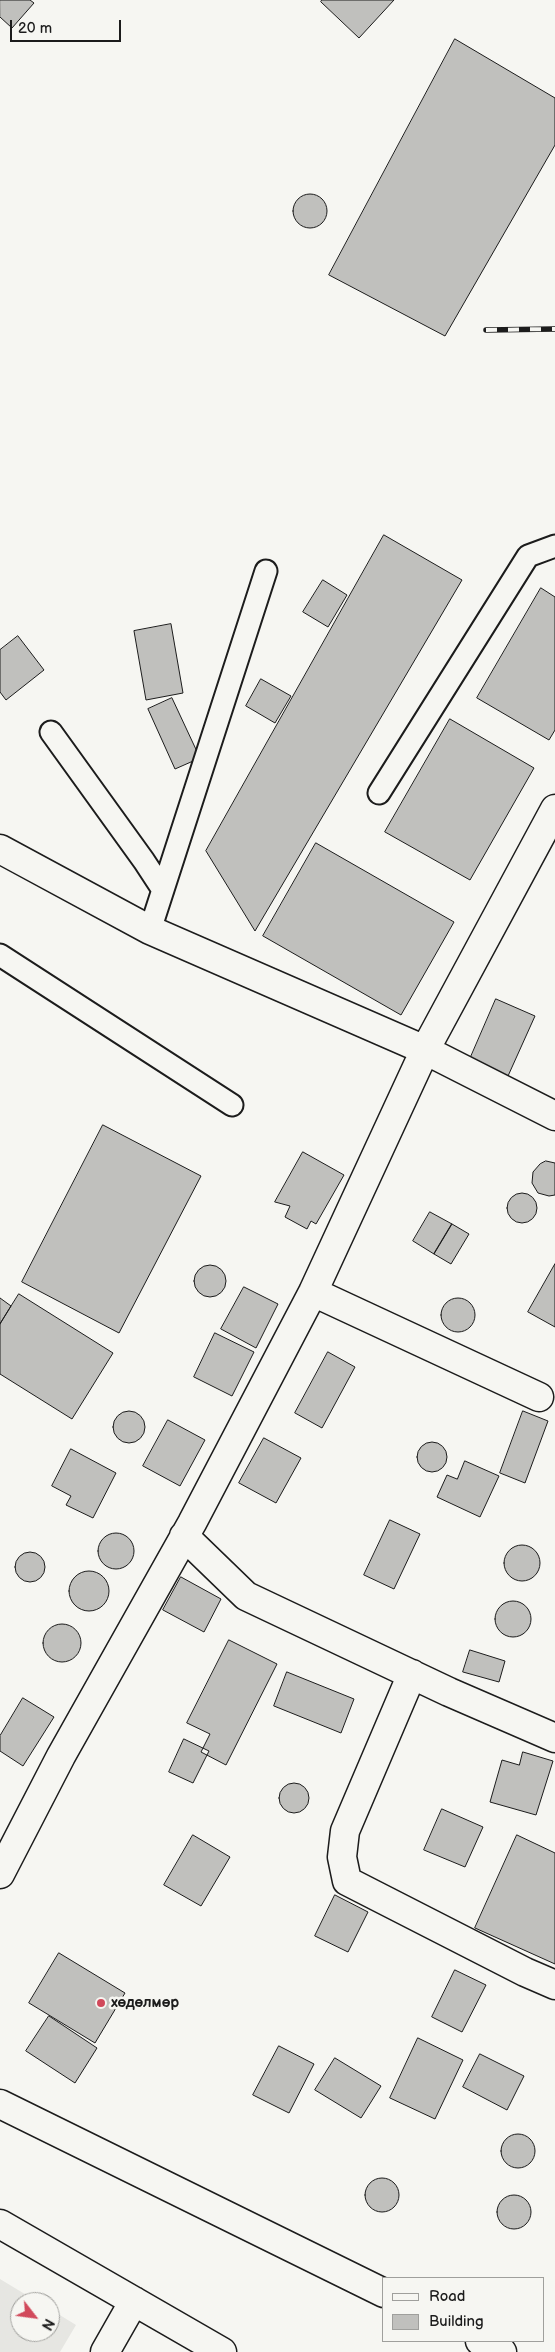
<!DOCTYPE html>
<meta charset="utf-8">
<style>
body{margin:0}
#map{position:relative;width:555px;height:2352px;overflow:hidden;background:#f6f6f2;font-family:"Balsamiq Sans",sans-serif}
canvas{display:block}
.legend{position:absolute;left:382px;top:2277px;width:162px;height:65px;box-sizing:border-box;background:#f6f6f2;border:1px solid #9f9f9c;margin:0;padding:6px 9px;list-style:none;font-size:15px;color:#1c1c1c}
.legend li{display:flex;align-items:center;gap:10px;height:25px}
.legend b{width:25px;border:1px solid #9f9f9c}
.north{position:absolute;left:10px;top:2292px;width:50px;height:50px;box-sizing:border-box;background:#f6f6f2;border:1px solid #9f9f9c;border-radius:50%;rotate:120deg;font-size:14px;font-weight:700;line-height:20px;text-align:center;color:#1c1c1c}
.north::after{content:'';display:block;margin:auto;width:18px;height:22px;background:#d1495b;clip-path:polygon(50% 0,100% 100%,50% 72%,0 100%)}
.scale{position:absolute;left:10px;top:20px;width:111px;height:22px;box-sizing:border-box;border:2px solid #1c1c1c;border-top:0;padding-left:6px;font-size:15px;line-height:18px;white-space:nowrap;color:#1c1c1c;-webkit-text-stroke:4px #f6f6f2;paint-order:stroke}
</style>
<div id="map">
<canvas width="555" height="2352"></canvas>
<ul class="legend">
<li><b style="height:6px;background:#f6f6f2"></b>Road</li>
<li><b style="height:14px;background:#c0c0bd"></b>Building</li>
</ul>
<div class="north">N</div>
<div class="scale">20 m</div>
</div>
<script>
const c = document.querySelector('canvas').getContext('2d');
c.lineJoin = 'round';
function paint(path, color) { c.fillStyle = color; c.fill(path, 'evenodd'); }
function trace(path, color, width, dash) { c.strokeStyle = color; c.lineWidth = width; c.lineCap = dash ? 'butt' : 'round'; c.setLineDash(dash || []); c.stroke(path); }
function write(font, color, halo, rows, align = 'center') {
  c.font = font + ' "Balsamiq Sans",sans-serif'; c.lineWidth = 5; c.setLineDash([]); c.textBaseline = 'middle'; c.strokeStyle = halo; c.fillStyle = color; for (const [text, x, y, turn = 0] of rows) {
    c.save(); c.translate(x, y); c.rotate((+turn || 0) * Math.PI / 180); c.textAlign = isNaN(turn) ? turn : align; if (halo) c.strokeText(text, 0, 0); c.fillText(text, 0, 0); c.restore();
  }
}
paint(new Path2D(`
 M0 2279 38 2302H20V2332H50V2309L76 2325 60 2352H0Z`), '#e6e6e2');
const building = new Path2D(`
 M0 0H30L34 3 12 28 0 17Z
 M322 0H394L359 38 321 2Z
 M455 39 555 98V145L445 336 329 275Z
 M293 211a17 17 0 1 1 34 0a17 17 0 1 1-34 0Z
 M384 535 462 580 255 931 206 851Z
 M323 580 347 595 328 627 303 612Z
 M541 588 555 597V730L549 740 477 698Z
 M171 624 183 693 146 700 134 631Z
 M18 636 44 670 6 700 0 692V650Z
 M261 679 291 696 275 723 246 706Z
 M172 698 200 758 175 769 148 709Z
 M450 719 534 768 470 880 385 832Z
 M316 843 454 922 401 1015 263 936Z
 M496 999 535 1016 508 1076 470 1059Z
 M103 1125 201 1176 119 1333 22 1282Z
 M303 1152 344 1175 316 1224 311 1221 307 1229 285 1217 290 1206 275 1202Z
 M546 1161 555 1163V1195L549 1196 538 1193 532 1183 533 1172 540 1164Z
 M507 1208a15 15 0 1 1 30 0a15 15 0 1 1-30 0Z
 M430 1212 452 1224 434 1254 413 1241Z
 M452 1224 469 1234 451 1264 434 1254Z
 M555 1264V1327L528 1312Z
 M194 1281a16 16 0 1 1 32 0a16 16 0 1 1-32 0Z
 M244 1287 278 1304 256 1348 221 1329Z
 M19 1294 113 1353 72 1419 0 1374V1324Z
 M441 1315a17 17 0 1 1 34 0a17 17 0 1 1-34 0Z
 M0 1298 11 1306 0 1324Z
 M215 1333 254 1352 232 1396 194 1377Z
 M328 1352 355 1367 322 1428 295 1413Z
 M113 1427a16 16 0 1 1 32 0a16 16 0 1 1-32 0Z
 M523 1411 548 1421 525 1483 500 1473Z
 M168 1420 205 1440 180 1486 143 1466Z
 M264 1438 301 1458 276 1503 239 1483Z
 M417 1457a15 15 0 1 1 30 0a15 15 0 1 1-30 0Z
 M71 1449 116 1473 93 1518 66 1505 71 1496 52 1486Z
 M465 1461 499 1476 480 1517 437 1497 447 1475 457 1479Z
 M390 1520 420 1534 394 1589 364 1575Z
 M98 1551a18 18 0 1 1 36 0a18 18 0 1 1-36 0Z
 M504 1563a18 18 0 1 1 36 0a18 18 0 1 1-36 0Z
 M15 1567a15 15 0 1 1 30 0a15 15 0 1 1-30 0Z
 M69 1591a20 20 0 1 1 40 0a20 20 0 1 1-40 0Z
 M181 1577 221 1599 204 1632 163 1610Z
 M495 1619a18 18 0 1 1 36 0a18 18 0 1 1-36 0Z
 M43 1643a19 19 0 1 1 38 0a19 19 0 1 1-38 0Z
 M229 1640 277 1664 226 1765 201 1752 210 1734 187 1723Z
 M470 1650 505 1661 499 1682 463 1672Z
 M287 1672 354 1699 341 1733 274 1706Z
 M23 1698 54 1717 23 1766 0 1751V1736Z
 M184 1739 209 1751 193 1783 169 1772Z
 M523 1752 553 1761 536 1815 490 1802 502 1760 519 1765Z
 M279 1798a15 15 0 1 1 30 0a15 15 0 1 1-30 0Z
 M442 1809 483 1827 465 1867 424 1850Z
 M193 1835 230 1857 201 1906 164 1885Z
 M517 1835 555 1853V1964L475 1928Z
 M335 1895 368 1912 348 1952 315 1936Z
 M59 1953 125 1993 95 2043 29 2003Z
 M455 1970 486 1985 462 2032 432 2017Z
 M49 2016 97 2048 75 2083 26 2051Z
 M418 2038 463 2060 435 2119 390 2098Z
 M279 2046 314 2064 289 2113 253 2095Z
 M480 2054 524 2076 507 2110 463 2087Z
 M335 2058 381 2086 361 2118 315 2090Z
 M501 2151a17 17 0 1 1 34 0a17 17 0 1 1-34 0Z
 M365 2195a17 17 0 1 1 34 0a17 17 0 1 1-34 0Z
 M497 2212a17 17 0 1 1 34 0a17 17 0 1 1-34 0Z`);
paint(building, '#c0c0bd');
trace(building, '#1c1c1c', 1);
const service = new Path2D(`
 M51 732 144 861 163 890
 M379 793 528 556 555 546
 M150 930 266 571
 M0 955 232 1105`);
const minor = new Path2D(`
 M0 849 150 930 425 1050 555 1116
 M313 1292 539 1397
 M184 1536 246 1596 449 1692 555 1738
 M412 1674 345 1831 342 1857 347 1881 525 1972 555 1985
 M0 1874 61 1756 192 1523 313 1292 425 1050 555 809
 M0 2104 384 2293
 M0 2224 222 2352
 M480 2341 502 2352
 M105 2352 134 2301`);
trace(service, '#1c1c1c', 25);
trace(minor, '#1c1c1c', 31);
trace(service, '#f6f6f2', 21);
trace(minor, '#f6f6f2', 28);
const rail = new Path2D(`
 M486 330 555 329`);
trace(rail, '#1c1c1c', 5.5);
trace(rail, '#f6f6f2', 4, [11]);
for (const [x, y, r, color] of [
 [101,2003,5,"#d1495b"]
]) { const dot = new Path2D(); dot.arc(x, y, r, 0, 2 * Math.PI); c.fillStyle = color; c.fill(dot); trace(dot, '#f6f6f2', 2); }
write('bold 15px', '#1c1c1c', '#f6f6f2', [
 ["хөдөлмөр",111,2003]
], 'left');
</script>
